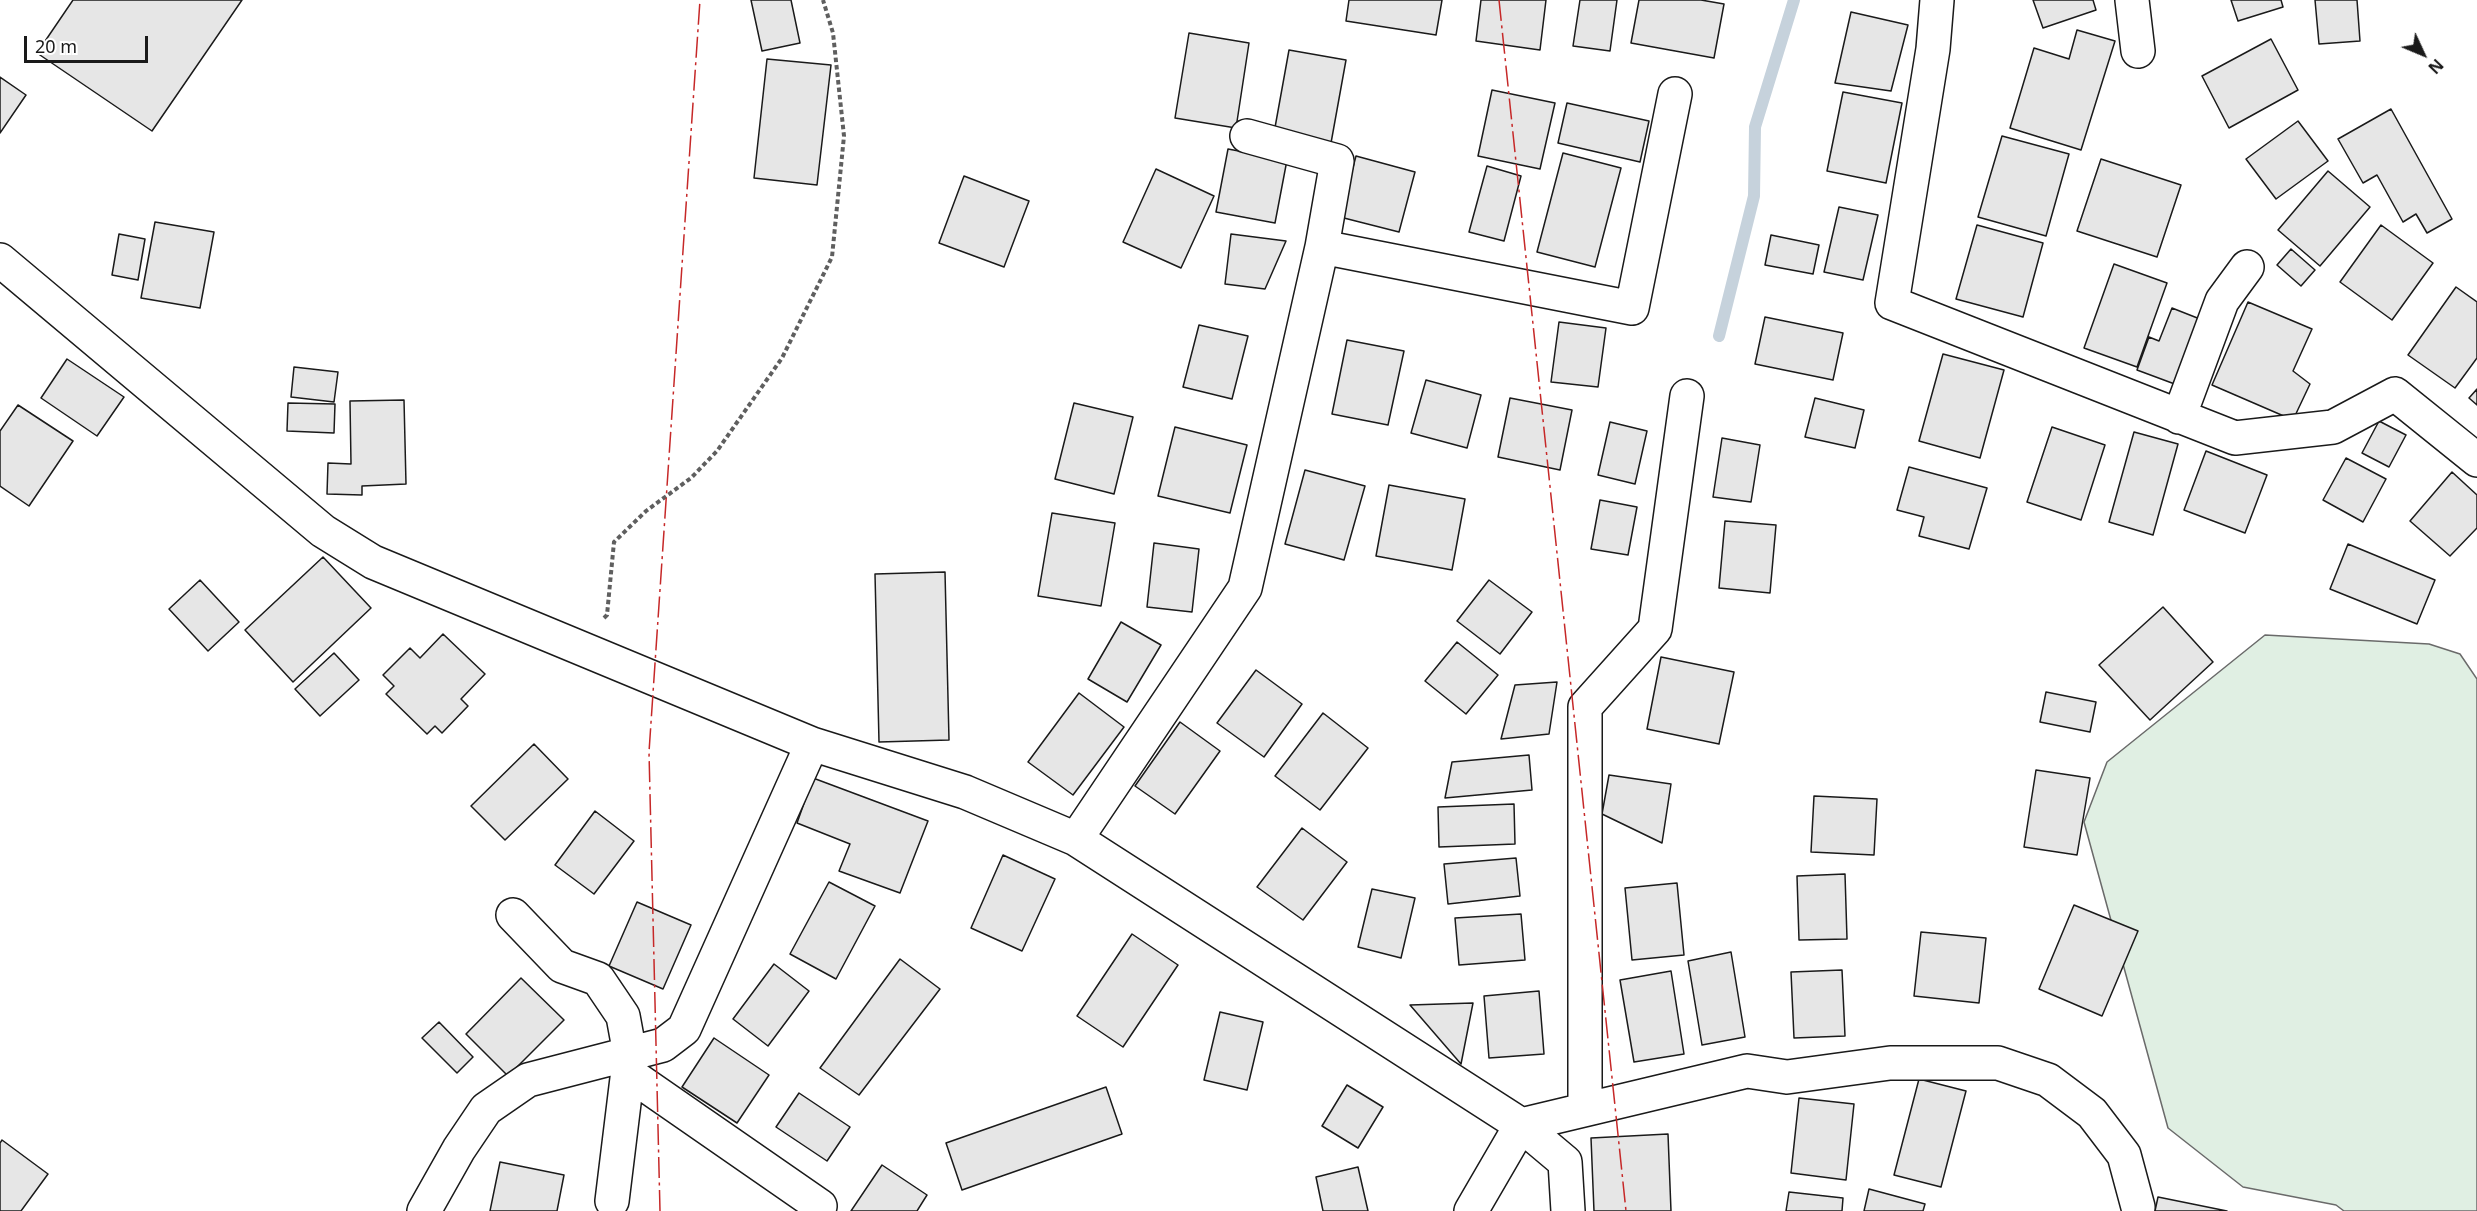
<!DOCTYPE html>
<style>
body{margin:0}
#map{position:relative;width:2477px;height:1211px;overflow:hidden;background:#fff;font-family:"Noto Sans",sans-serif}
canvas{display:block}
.north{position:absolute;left:2393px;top:24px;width:60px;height:60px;-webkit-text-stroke:4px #fff;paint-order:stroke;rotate:134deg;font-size:16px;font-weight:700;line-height:24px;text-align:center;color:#1a1a1a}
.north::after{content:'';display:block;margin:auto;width:21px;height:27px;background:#1a1a1a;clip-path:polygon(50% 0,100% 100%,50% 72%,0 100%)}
.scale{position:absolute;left:24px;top:36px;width:124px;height:27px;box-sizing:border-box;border:3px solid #1a1a1a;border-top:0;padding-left:8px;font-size:18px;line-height:21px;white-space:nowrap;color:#1a1a1a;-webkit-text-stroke:4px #fff;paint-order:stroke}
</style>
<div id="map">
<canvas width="2477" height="1211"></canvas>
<div class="north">N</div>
<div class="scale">20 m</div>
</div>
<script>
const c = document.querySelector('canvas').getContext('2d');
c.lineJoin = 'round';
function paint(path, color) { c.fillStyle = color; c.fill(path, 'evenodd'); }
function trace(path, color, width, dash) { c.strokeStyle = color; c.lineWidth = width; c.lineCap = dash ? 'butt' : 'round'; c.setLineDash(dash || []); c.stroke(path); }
const green = new Path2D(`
 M2265 635 2429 644 2460 654 2477 679V1211H2344L2336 1205 2243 1187 2168 1128 2084 822 2107 762Z`);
paint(green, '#e0efe3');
trace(green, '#6a6a6a', 1.5);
trace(new Path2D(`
 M1719 336 1754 196 1755 127 1794 0`), '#c6d2dc', 12);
const building = new Path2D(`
 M73 0H242L152 131 37 53Z
 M751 0H791L800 43 762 51Z
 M1349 0H1442L1436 35 1346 21Z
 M1481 0H1546L1540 50 1476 41Z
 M1580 0H1617L1610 51 1573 46Z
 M1639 0H1701L1724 4 1714 58 1631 43Z
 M2033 0H2093L2096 10 2043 28Z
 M2231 0H2281L2283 7 2238 21Z
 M2315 0H2357L2360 41 2319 44Z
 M1851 12 1908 25 1891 91 1835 83Z
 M2077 30 2115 41 2081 150 2010 128 2034 48 2069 59Z
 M1189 33 1249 43 1236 128 1175 118Z
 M2271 39 2298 90 2229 128 2202 76Z
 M1289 50 1346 60 1331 143 1274 133Z
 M767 59 831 65 817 185 754 178Z
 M0 77 26 95 0 133Z
 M1492 90 1555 103 1540 169 1478 156Z
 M1843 92 1902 103 1886 183 1827 171Z
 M1567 103 1649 121 1640 162 1558 143Z
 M2391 109 2452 219 2427 233 2416 214 2403 222 2377 175 2363 183 2338 139Z
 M2298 121 2328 161 2276 199 2246 159Z
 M2002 136 2069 154 2046 236 1978 217Z
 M1228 149 1287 160 1275 223 1216 212Z
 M1563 153 1621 168 1595 267 1537 252Z
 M1356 156 1415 172 1399 232 1340 217Z
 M2101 159 2181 185 2157 257 2077 231Z
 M1487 166 1521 176 1504 241 1469 232Z
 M1156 169 1214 196 1181 268 1123 242Z
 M2328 171 2370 207 2320 266 2278 230Z
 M964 176 1029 201 1004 267 939 243Z
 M1839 207 1878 215 1863 280 1824 272Z
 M155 222 214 232 200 308 141 298Z
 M1977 225 2043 243 2023 317 1956 299Z
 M2381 225 2433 263 2392 320 2340 282Z
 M119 234 145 239 138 280 112 275Z
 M1231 234 1286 241 1265 289 1225 284Z
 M1771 235 1819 245 1813 274 1765 265Z
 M2291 249 2315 270 2301 286 2277 265Z
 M2114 264 2167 283 2137 367 2084 348Z
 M2456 287 2477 302V358L2455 388 2408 355Z
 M2248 302 2312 329 2293 371 2310 384 2293 420 2212 385Z
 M2172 308 2205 321 2180 386 2137 370 2149 337 2159 341Z
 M1765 317 1843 333 1833 380 1755 364Z
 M1559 322 1606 328 1598 387 1551 382Z
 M1199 325 1248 336 1232 399 1183 387Z
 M1347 340 1404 351 1388 425 1332 414Z
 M1943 354 2004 370 1980 458 1919 441Z
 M67 359 124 397 97 436 41 398Z
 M294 367 338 372 334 402 291 397Z
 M1426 380 1481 395 1467 448 1411 433Z
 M2477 389V405L2469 398Z
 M1510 398 1572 410 1560 470 1498 457Z
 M1815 398 1864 410 1855 448 1805 437Z
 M404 400 406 484 362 486V495L327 494 328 463 351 464 350 401Z
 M288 403 335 404 334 433 287 431Z
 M1074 403 1133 417 1114 494 1055 479Z
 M18 405 73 441 29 506 0 486V431Z
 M2379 421 2406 435 2389 467 2362 453Z
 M1610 422 1647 431 1635 484 1598 475Z
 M1175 427 1247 445 1230 513 1158 496Z
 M2052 427 2105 445 2081 520 2027 502Z
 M2134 432 2178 444 2153 535 2109 522Z
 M1722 438 1760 445 1751 502 1713 497Z
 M2206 451 2267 475 2245 533 2184 510Z
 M2346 458 2386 479 2363 522 2323 500Z
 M1909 467 1987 488 1969 549 1919 536 1924 517 1897 510Z
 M1305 470 1365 486 1344 560 1285 544Z
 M2452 472 2477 495V528L2450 556 2410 521Z
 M1389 485 1465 499 1452 570 1376 556Z
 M1600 500 1637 507 1628 555 1591 549Z
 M1052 513 1115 523 1101 606 1038 596Z
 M1725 521 1776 525 1770 593 1719 588Z
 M1154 543 1199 549 1192 612 1147 607Z
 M2348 544 2435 580 2417 624 2330 589Z
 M323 557 371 608 293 682 245 630Z
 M945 572 949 740 879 742 875 574Z
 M200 580 239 622 208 651 169 609Z
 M1489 580 1532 612 1500 654 1457 621Z
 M2163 607 2213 662 2150 720 2099 665Z
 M1121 622 1161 645 1127 702 1088 679Z
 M443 634 485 674 461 699 468 706 442 733 435 726 427 734 386 694 394 686 383 675 410 648 420 658Z
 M1457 642 1498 675 1466 714 1425 681Z
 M334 653 359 680 320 716 295 689Z
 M1661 657 1734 672 1719 744 1647 729Z
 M1256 670 1302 704 1264 757 1217 723Z
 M1557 682 1549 734 1501 739 1515 685Z
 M2046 692 2096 702 2090 732 2040 722Z
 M1079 693 1124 727 1073 795 1028 762Z
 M1323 713 1368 748 1320 810 1275 776Z
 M1180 722 1220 751 1175 814 1135 786Z
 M534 744 568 779 505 840 471 806Z
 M1529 755 1532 790 1445 798 1452 762Z
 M2036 770 2090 778 2077 855 2024 847Z
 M1609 775 1671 784 1662 843 1602 814Z
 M813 778 928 821 900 893 839 871 850 844 797 823Z
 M1814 796 1877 799 1874 855 1811 852Z
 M1514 804 1515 844 1439 847 1438 807Z
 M595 811 634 841 594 894 555 865Z
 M1302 828 1347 862 1303 920 1257 887Z
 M1003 855 1055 879 1022 951 971 928Z
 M1516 858 1520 896 1448 904 1444 864Z
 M1845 874 1847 939 1799 940 1797 876Z
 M829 882 875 906 836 979 790 954Z
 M1677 883 1684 955 1632 960 1625 888Z
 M1372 889 1415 898 1401 958 1358 947Z
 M637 902 691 925 663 989 609 966Z
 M2074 905 2138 931 2102 1016 2039 989Z
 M1521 914 1525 960 1459 965 1455 918Z
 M1921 932 1986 938 1979 1003 1914 996Z
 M1132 934 1178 965 1123 1047 1077 1016Z
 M1731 952 1745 1037 1702 1045 1688 961Z
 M900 959 940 989 859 1095 820 1068Z
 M774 964 809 991 768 1046 733 1019Z
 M1842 970 1845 1036 1794 1038 1791 972Z
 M1671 971 1684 1054 1634 1062 1620 980Z
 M521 978 564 1020 508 1076 466 1034Z
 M1539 991 1544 1054 1489 1058 1484 996Z
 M1473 1003 1461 1064 1410 1005Z
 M1220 1012 1263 1022 1247 1090 1204 1080Z
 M439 1022 473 1057 457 1073 422 1038Z
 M714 1038 769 1075 737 1123 682 1087Z
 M1919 1079 1966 1091 1941 1187 1894 1175Z
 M1347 1085 1383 1107 1358 1148 1322 1126Z
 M1106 1087 1122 1134 962 1190 946 1143Z
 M799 1093 850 1127 827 1161 776 1127Z
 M1799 1098 1854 1104 1846 1180 1791 1173Z
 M1668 1134 1671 1211H1594L1591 1138Z
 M2 1140 48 1174 21 1211H0V1143Z
 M500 1162 564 1175 557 1211H490Z
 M882 1165 927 1195 917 1211H851Z
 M1358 1167 1368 1211H1323L1316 1177Z
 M1869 1189 1925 1204 1923 1211H1864Z
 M1789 1192 1843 1198 1842 1211H1786Z
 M2158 1197 2227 1211H2155Z`);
paint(building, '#e6e6e6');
trace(building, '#1a1a1a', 1.5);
const minor = new Path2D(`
 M1937 0 1933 49 1892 303 2235 438 2333 427 2395 394 2477 460
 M2132 0 2138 51
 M1247 136 1337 161 1322 247
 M0 260 323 531 373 562 812 744 965 792 1076 839 1521 1125 1565 1162 1568 1211
 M2179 417 2222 301 2247 267
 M1076 839 1245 588 1322 247 1632 308 1675 94
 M513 915 562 966 598 979 623 1016 630 1054 612 1201
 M628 1073 820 1206
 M1585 1108V707L1655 629 1687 396
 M424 1211 459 1149 486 1109 528 1080 663 1045 684 1029 812 744
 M1471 1211 1521 1125 1747 1071 1787 1077 1890 1063H1998L2048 1080 2092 1113 2124 1155 2138 1207`);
trace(minor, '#1a1a1a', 36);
trace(new Path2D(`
 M604 618 607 615 614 542 646 511 691 478 717 451 782 358 832 257 844 136 833 33 823 0`), '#5f5f5f', 4, [4.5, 3]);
trace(minor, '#fff', 33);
trace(new Path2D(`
 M1499 0 1626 1211
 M660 1211 649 752 700 0`), '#c62828', 1.5, [21, 4.5, 3, 4.5]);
</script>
